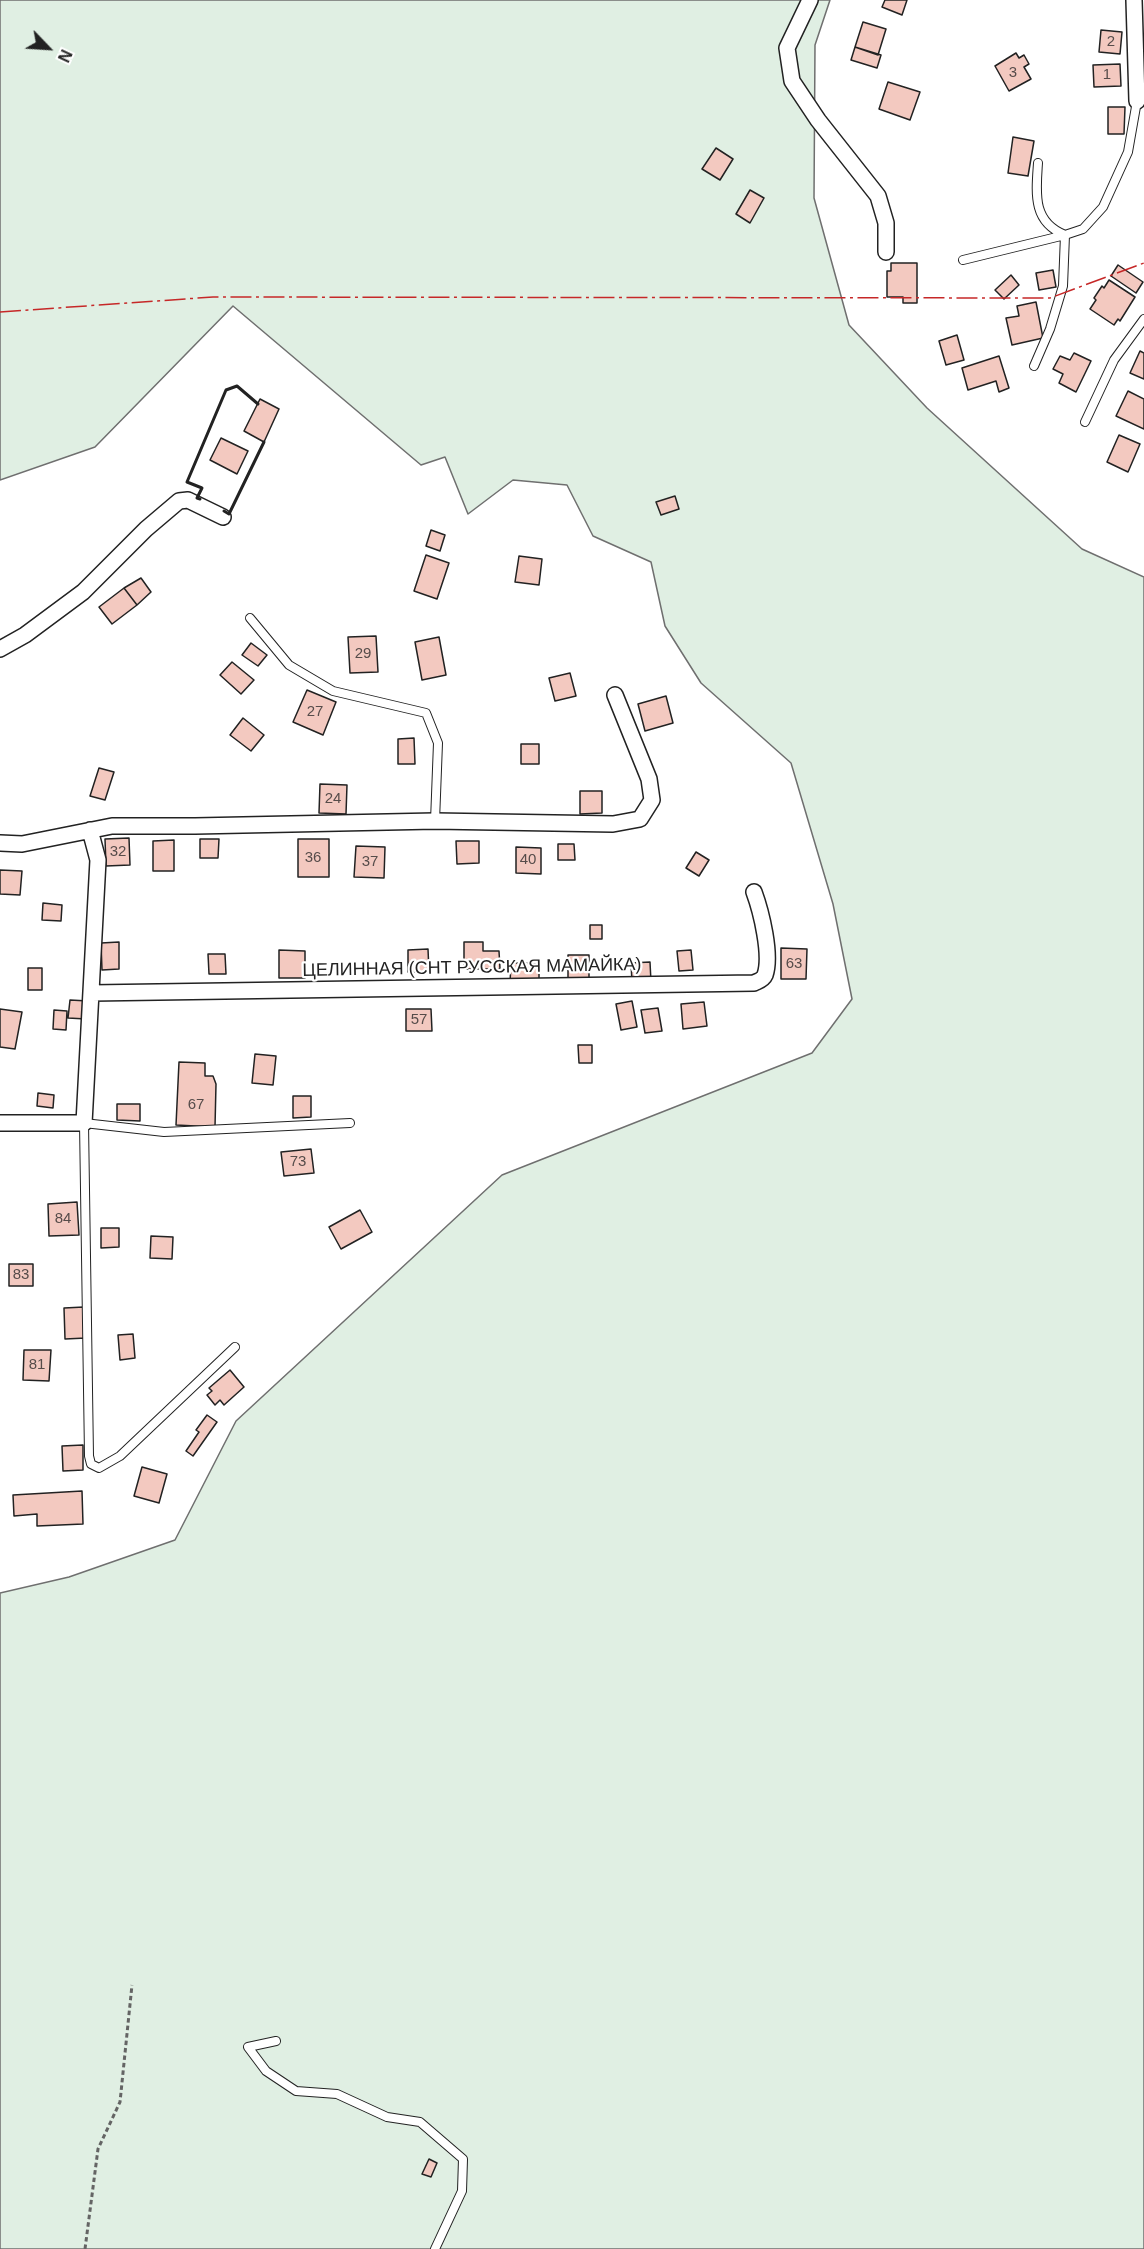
<!DOCTYPE html>
<meta charset="utf-8">
<style>
body{margin:0}
#map{position:relative;width:1144px;height:2249px;overflow:hidden;background:#fff;font-family:Arial,sans-serif}
canvas{display:block}
.north{position:absolute;left:18px;top:18px;width:60px;height:60px;-webkit-text-stroke:4px #fff;paint-order:stroke;rotate:115deg;font-size:16px;font-weight:700;line-height:24px;text-align:center;color:#222}
.north::after{content:'';display:block;margin:auto;width:21px;height:27px;background:#222;clip-path:polygon(50% 0,100% 100%,50% 72%,0 100%)}
</style>
<div id="map">
<canvas width="1144" height="2249"></canvas>
<div class="north">N</div>
</div>
<script>
const c = document.querySelector('canvas').getContext('2d');
c.lineJoin = 'round';
function paint(path, color) { c.fillStyle = color; c.fill(path, 'evenodd'); }
function trace(path, color, width, dash) { c.strokeStyle = color; c.lineWidth = width; c.lineCap = dash ? 'butt' : 'round'; c.setLineDash(dash || []); c.stroke(path); }
function write(font, color, halo, rows, align = 'center') {
  c.font = font + ' Arial,sans-serif'; c.lineWidth = 4.5; c.setLineDash([]); c.textBaseline = 'middle'; c.strokeStyle = halo; c.fillStyle = color; for (const [text, x, y, turn = 0] of rows) {
    c.save(); c.translate(x, y); c.rotate((+turn || 0) * Math.PI / 180); c.textAlign = isNaN(turn) ? turn : align; if (halo) c.strokeText(text, 0, 0); c.fillText(text, 0, 0); c.restore();
  }
}
const green = new Path2D(`
 M0 0H830L815 45 814 198 849 325 927 408 1082 549 1144 577V2249H0V1593L69 1577 175 1540 236 1421 502 1175 812 1053 852 999 833 904 791 763 701 683 665 626 651 562 593 536 567 485 513 480 468 514 445 457 421 465 233 306 95 447 0 480Z`);
paint(green, '#e0efe3');
trace(green, '#6f6f6f', 1.5);
const building = new Path2D(`
 M885 0H907L902 15 882 7Z
 M863 22 886 29 878 55 855 47Z
 M1101 30 1122 32 1120 54 1099 52Z
 M855 47 881 55 877 68 851 60Z
 M1016 53 1019 58 1024 55 1029 64 1024 67 1031 79 1009 91 995 66Z
 M1120 64 1121 86 1094 87 1093 65Z
 M888 82 920 92 910 120 879 109Z
 M1108 107H1125L1124 134H1108Z
 M1013 137 1034 141 1028 176 1008 173Z
 M716 148 733 159 720 180 702 169Z
 M750 190 764 198 750 223 736 214Z
 M891 263H917V303H903V297H887V271H891Z
 M1118 265 1143 282 1136 293 1111 276Z
 M1053 270 1056 287 1039 290 1036 273Z
 M1011 275 1019 285 1004 299 995 290Z
 M1109 280 1135 297 1120 321 1118 319 1114 325 1090 309 1096 300 1094 298 1102 286 1104 288Z
 M1036 302 1043 338 1012 345 1006 318 1019 316 1017 306Z
 M957 335 964 360 946 365 939 341Z
 M1140 351 1144 353V379L1130 373Z
 M1074 353 1091 361 1076 392 1059 383 1063 374 1053 369 1060 356 1070 360Z
 M999 356 1009 388 999 392 996 381 968 390 962 368Z
 M1128 391 1144 399V429L1116 416Z
 M260 399 279 409 264 442 244 431Z
 M1119 435 1140 444 1128 472 1107 462Z
 M221 438 248 451 237 474 210 460Z
 M675 496 679 509 661 515 656 502Z
 M431 530 445 535 440 551 426 546Z
 M426 555 449 563 437 599 414 591Z
 M519 556 542 559 539 585 515 582Z
 M141 578 151 592 137 605 124 588Z
 M124 588 137 605 112 624 99 607Z
 M376 636 378 672 350 673 348 637Z
 M439 637 446 675 422 680 415 642Z
 M251 643 267 655 258 666 242 655Z
 M232 662 254 680 241 694 220 675Z
 M570 673 576 696 555 701 549 678Z
 M307 690 336 702 323 735 293 722Z
 M666 696 673 723 645 731 638 704Z
 M243 718 264 735 251 751 230 735Z
 M414 738 415 764H398V739Z
 M521 744H539V764H521Z
 M99 768 114 772 105 800 90 796Z
 M320 784 347 785 346 814 319 813Z
 M580 791H602V813L580 814Z
 M129 838 130 865 106 866 105 839Z
 M200 839H219L218 858H200Z
 M298 839H329V877H298Z
 M174 840V871H153V841Z
 M456 841H479V863L457 864Z
 M558 844H574L575 860H558Z
 M356 846 385 847 384 878 354 877Z
 M516 847 541 848V874L516 873Z
 M696 852 709 860 699 876 686 868Z
 M0 870 22 871 20 895 0 894Z
 M43 903 62 905 61 921 42 920Z
 M590 925H602V939H590Z
 M119 942V969L102 970 101 943Z
 M464 942H483V951H499L500 969H464Z
 M781 948 807 949 806 979H781Z
 M428 949 429 972H408V950Z
 M279 950 305 951V978H279Z
 M691 950 693 970 679 971 677 951Z
 M208 954H225L226 974H209Z
 M568 955H589V979L568 978Z
 M650 962 651 982H632L631 963Z
 M511 963H539V983H510Z
 M28 968H42V990H28Z
 M70 1000 88 1001 86 1019 68 1018Z
 M632 1001 637 1027 621 1030 616 1004Z
 M704 1002 707 1026 683 1029 681 1004Z
 M658 1008 662 1031 645 1033 641 1010Z
 M0 1009 22 1012 15 1049 0 1047Z
 M406 1009H431L432 1031H406Z
 M54 1010 67 1011 66 1030 53 1029Z
 M578 1045H592V1063H579Z
 M255 1054 276 1056 273 1085 252 1083Z
 M179 1062 205 1063V1076H213L216 1084 215 1127 176 1125Z
 M38 1093 54 1095 53 1108 37 1106Z
 M293 1096H311V1117L293 1118Z
 M117 1104H140V1121L117 1120Z
 M311 1149 314 1173 284 1176 281 1152Z
 M77 1202 79 1235 49 1236 48 1204Z
 M360 1210 372 1232 341 1249 329 1227Z
 M101 1228H119V1247L101 1248Z
 M151 1236 173 1237 172 1259 150 1258Z
 M9 1264H33V1286H9Z
 M84 1307 86 1338 65 1339 64 1308Z
 M133 1334 135 1358 120 1360 118 1335Z
 M24 1350H51L49 1381 23 1380Z
 M230 1370 244 1387 224 1405 220 1400 215 1405 207 1395 212 1391 209 1388Z
 M207 1415 217 1422 193 1456 186 1451 199 1432 196 1430Z
 M83 1445V1470L63 1471 62 1446Z
 M142 1467 167 1474 159 1503 134 1496Z
 M82 1491 83 1524 37 1526V1514L14 1516 13 1495Z
 M429 2159 437 2163 431 2177 422 2174Z`);
paint(building, '#f3c9c0');
trace(building, '#222', 1.5);
const lane = new Path2D(`
 M963 260 1065 235 1083 229 1103 207 1128 152 1137 101
 M1034 366 1050 329 1063 286 1065 235C1032 222 1036 193 1038 163
 M1085 422 1114 360 1144 319
 M250 618 289 665 333 691 426 713 438 743 435 821
 M235 1347 120 1456 99 1468 91 1464 89 1456 84 1123 164 1132 350 1123
 M276 2041 248 2047 266 2071 296 2091 337 2094 387 2117 420 2122 463 2159 462 2191 435 2249`);
const street = new Path2D(`
 M810 0 787 48 792 81 818 120 878 196 886 223V252
 M1134 0 1137 101
 M0 649 25 635 83 592 146 529 179 501 188 500 223 517
 M0 843 22 844 112 826H195L435 821 613 824 640 819 652 800 649 779 615 695
 M92 993 754 983C758 981 763 980 765 975 772 955 761 911 754 892
 M0 1123H84L98 860 90 830`);
trace(lane, '#222', 10);
trace(street, '#222', 18);
trace(new Path2D(`
 M85 2249 98 2149 120 2102 132 1985`), '#646464', 3, [4.5, 3]);
trace(lane, '#fff', 8);
trace(street, '#fff', 15);
trace(new Path2D(`
 M200 499 197 498 202 488 187 482 226 390 237 386 258 404
 M224 511 229 514 264 442`), '#222', 3);
trace(new Path2D(`
 M0 312 213 297 1050 298 1144 263`), '#c62828', 1.5, [21, 4.5, 3, 4.5]);
write('15px', '#564c4a', null, [
 ["2",1111,42],
 ["3",1013,73],
 ["1",1107,75],
 ["29",363,654],
 ["27",315,712],
 ["24",333,799],
 ["32",118,852],
 ["36",313,858],
 ["40",528,860],
 ["37",370,862],
 ["63",794,964],
 ["57",419,1020],
 ["67",196,1105],
 ["73",298,1162],
 ["84",63,1219],
 ["83",21,1275],
 ["81",37,1365]
]);
write('18px', '#222', '#fff', [
 ["ЦЕЛИННАЯ (СНТ РУССКАЯ МАМАЙКА)",472,968,-1]
]);
</script>
